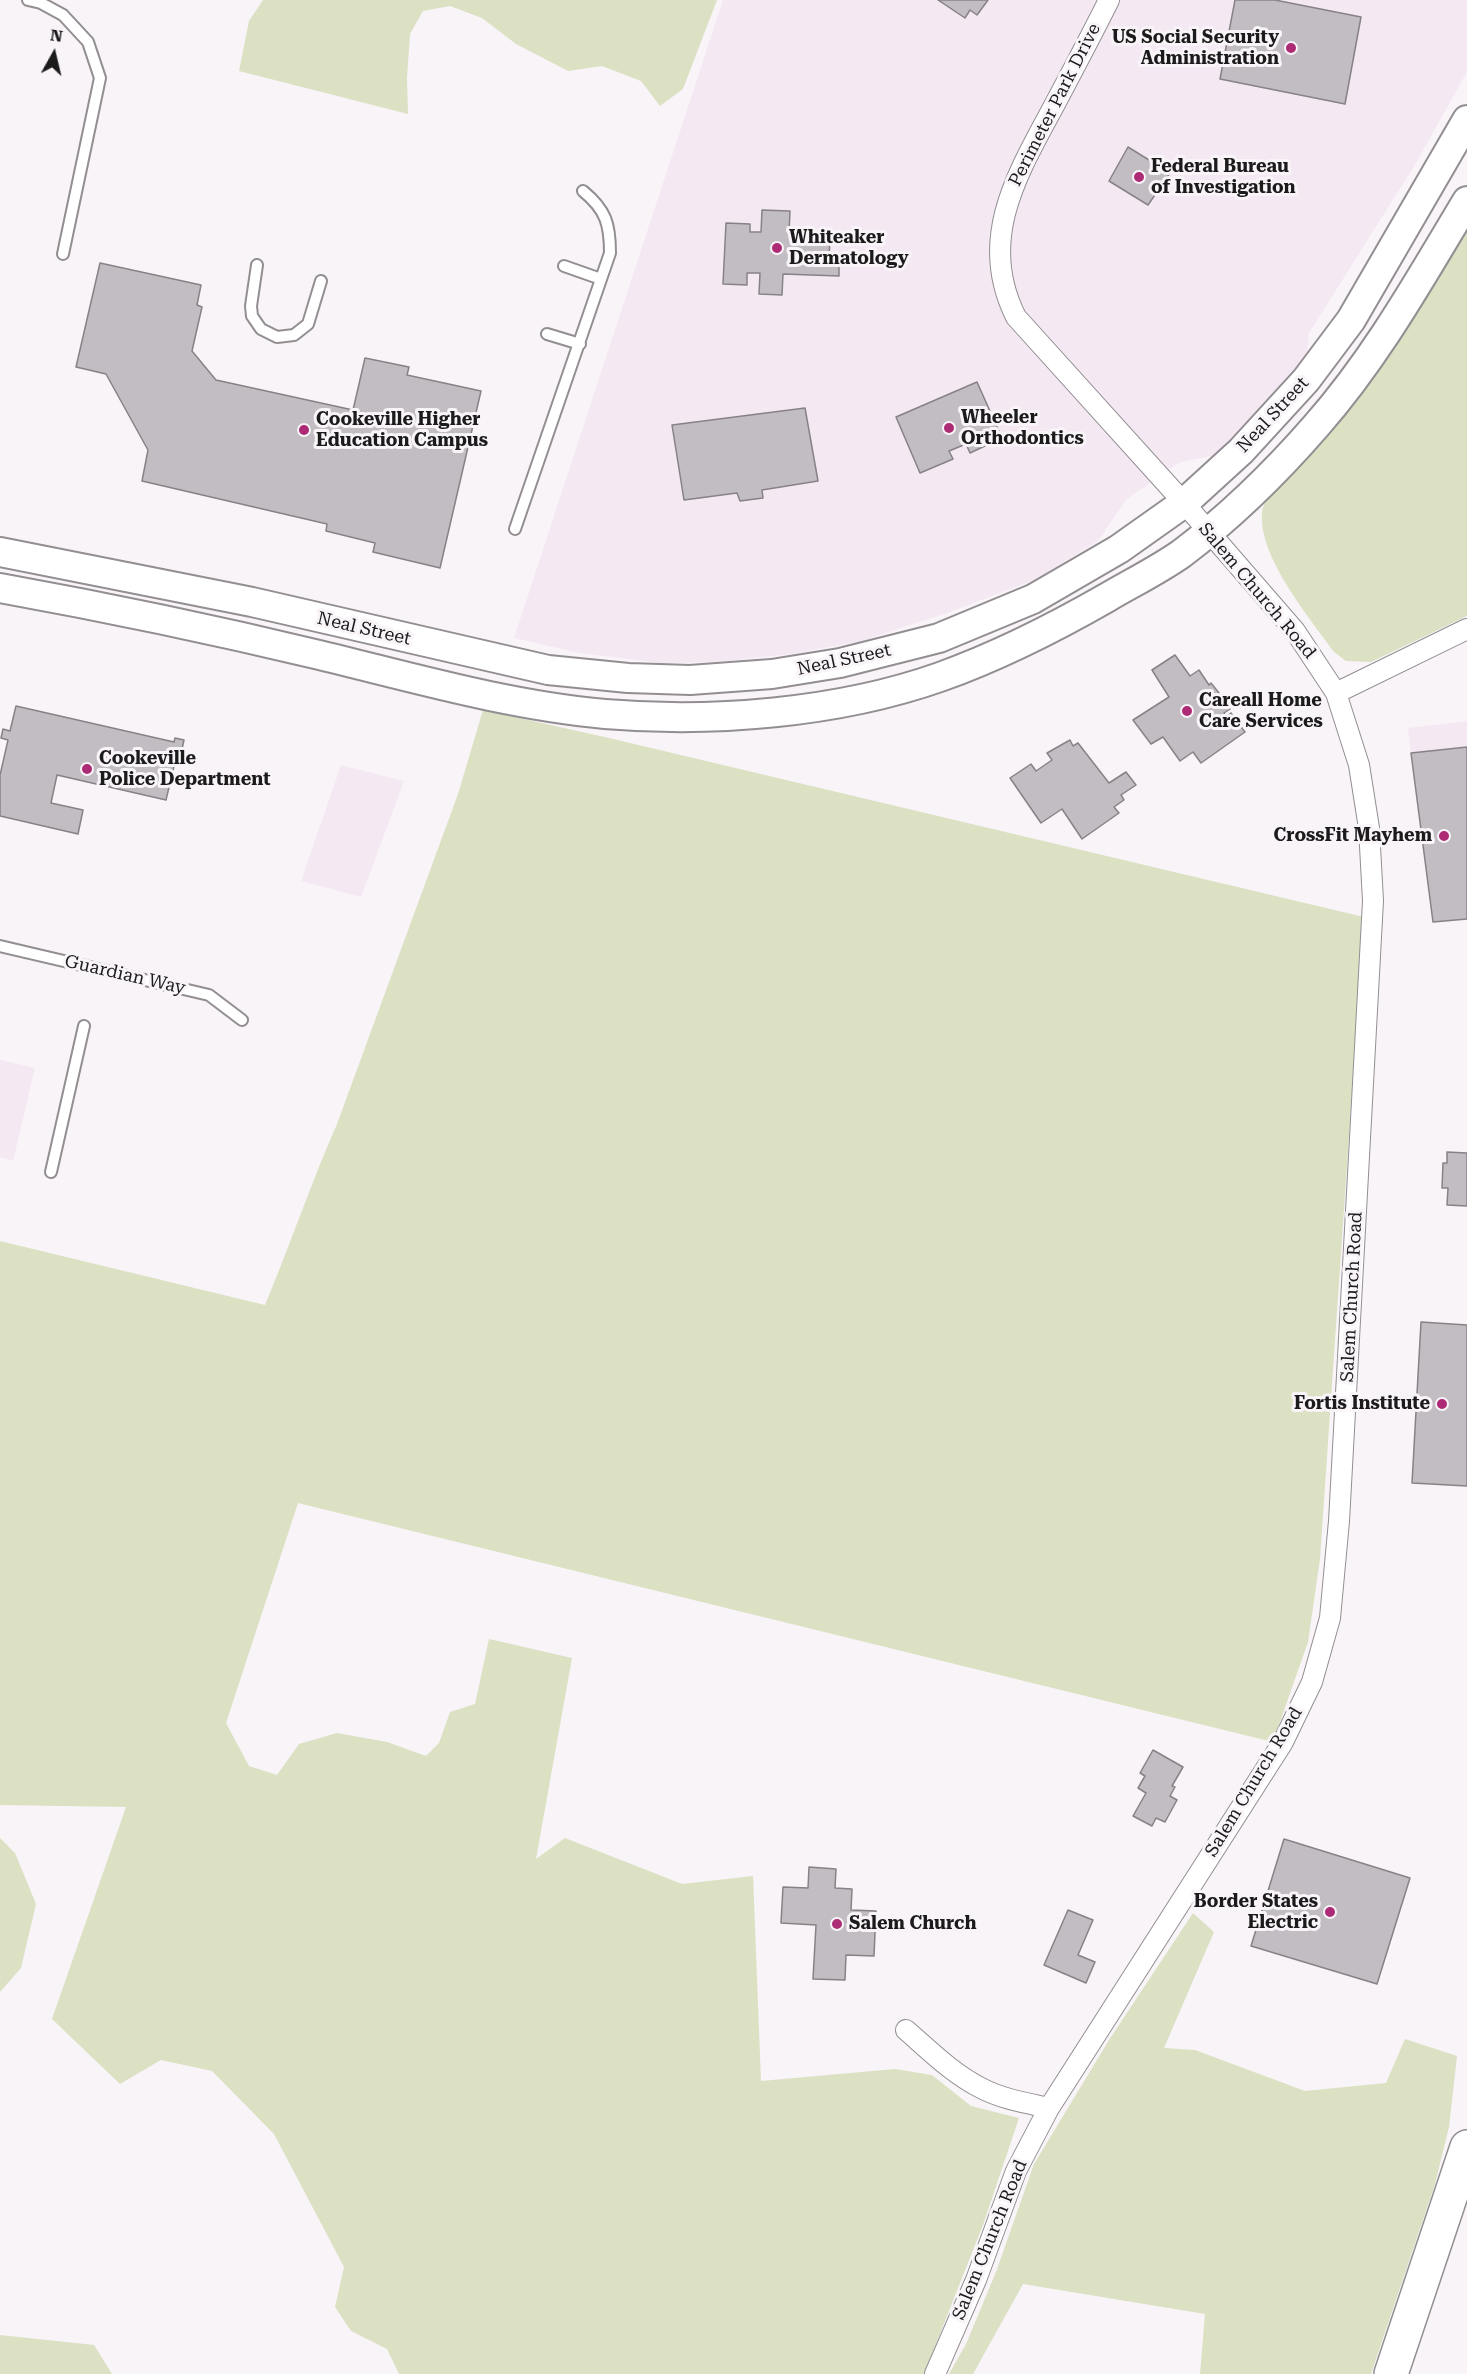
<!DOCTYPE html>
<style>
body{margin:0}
#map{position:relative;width:1467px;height:2374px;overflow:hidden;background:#f8f4f8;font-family:"Roboto Serif",serif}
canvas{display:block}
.north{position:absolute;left:24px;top:24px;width:60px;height:60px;-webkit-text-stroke:4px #f8f4f8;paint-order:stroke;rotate:8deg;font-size:16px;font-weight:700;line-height:24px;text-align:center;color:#1c1b1c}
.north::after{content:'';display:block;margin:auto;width:21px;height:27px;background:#1c1b1c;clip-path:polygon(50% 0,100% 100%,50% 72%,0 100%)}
</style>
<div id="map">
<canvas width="1467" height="2374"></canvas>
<div class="north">N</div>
</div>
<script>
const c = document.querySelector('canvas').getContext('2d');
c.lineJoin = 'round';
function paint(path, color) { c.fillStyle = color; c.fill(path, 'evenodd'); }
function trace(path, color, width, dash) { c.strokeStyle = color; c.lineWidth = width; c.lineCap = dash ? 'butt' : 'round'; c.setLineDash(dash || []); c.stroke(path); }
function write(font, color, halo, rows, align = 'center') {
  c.font = font + ' "Roboto Serif",serif'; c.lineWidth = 6; c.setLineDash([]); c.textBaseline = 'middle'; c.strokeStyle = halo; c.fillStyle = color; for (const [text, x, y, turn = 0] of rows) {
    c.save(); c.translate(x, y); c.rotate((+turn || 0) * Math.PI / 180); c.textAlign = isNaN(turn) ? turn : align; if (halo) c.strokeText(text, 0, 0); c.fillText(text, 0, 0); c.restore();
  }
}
paint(new Path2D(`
 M723 0H1467V72L1413 168 1309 333 1307 355 1244 425 1231 443 1212 456 1180 462 1126 500 1098 541 1034 580 947 613 861 641 791 654 715 662 662 663 579 653 514 638Z
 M1467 721V747L1411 753 1408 728Z
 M341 765 404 781 361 897 301 881Z
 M0 1060 35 1068 13 1161 0 1157Z`), '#f4e9f3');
paint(new Path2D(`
 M263 0H717L683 89 660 106 641 81 602 66 568 71 516 44 482 18 450 6 423 11 410 34 407 78 408 114 239 71 249 21Z
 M1467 228V616L1371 662 1346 661 1334 652C1310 618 1259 558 1262 514 1263 488 1308 456 1325 438 1382 376 1425 302 1467 228Z
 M483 710 609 738 1364 917 1320 1559 1308 1642 1273 1742 298 1503 226 1723 249 1766 277 1775 299 1744 337 1733 387 1742 426 1756 439 1743 450 1712 475 1704 489 1639 572 1658 536 1859 565 1838 682 1884 753 1876 761 2081 895 2069 932 2075 971 2106 1019 2118 983 2225 924 2374H399L387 2349 351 2331 335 2307 344 2267 274 2134 212 2071 161 2060 120 2084 52 2019 126 1807 0 1805V1241L265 1305C290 1245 311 1183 337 1124L458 794Z
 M0 1838 15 1853 36 1904 21 1968 0 1992Z
 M1193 1913 1214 1932 1164 2048 1195 2050 1305 2091 1386 2083 1405 2039 1457 2056 1449 2127 1435 2184 1371 2374H1200L1205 2314 1023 2284 973 2374H949L966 2344 996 2272 1034 2164 1109 2040Z
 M0 2335 94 2345 112 2374H0Z`), '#dce1c3');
const building = new Path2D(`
 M938 0H988L977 15 970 10 965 18Z
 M1235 0H1275L1361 17 1345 104 1220 79Z
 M1128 147 1170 173 1148 205 1109 181Z
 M762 210 790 211 789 233H797L798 227 813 228V238L830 239 829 257H839V276L783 274 782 295 759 294 760 273H747V285L723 284 726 223 750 224V232H761Z
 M100 263 201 285 197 305 202 307 192 351 216 380 353 410 365 358 409 367 407 375 481 391 440 568 373 552 375 543 326 531 327 524 142 481 148 450 106 374 76 367Z
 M977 382 1002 438 970 453 966 444 949 451 953 459 920 473 896 417Z
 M805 408 818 481 762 490 763 498 740 501 737 493 684 500 672 425Z
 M1175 655 1190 676 1199 670 1209 685 1211 683 1219 693 1212 699 1215 703 1223 698 1230 709 1224 713 1226 717 1231 713 1245 732 1201 763 1193 752 1180 761 1163 737 1151 744 1133 720 1169 697 1152 670Z
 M16 706 174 742 175 738 184 740 179 763 175 762 166 800 57 775 51 803 83 810 78 834 0 816V775L8 740 1 738 3 729 10 731Z
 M1070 740 1073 746 1078 743 1109 783 1126 772 1136 785 1121 795 1124 800 1114 807 1119 813 1082 839 1062 809 1041 823 1010 778 1031 764 1036 771 1052 760 1047 753Z
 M1467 747V919L1433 922 1411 753Z
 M1447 1152 1467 1153V1206L1447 1205 1448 1188H1442L1443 1163H1447Z
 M1421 1322 1467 1325V1486L1412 1483Z
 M1153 1750 1183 1767 1172 1786 1175 1787 1170 1796 1177 1800 1165 1822 1156 1818 1152 1826 1133 1816 1146 1793 1138 1788 1145 1776 1140 1773Z
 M1284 1839 1410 1878 1377 1984 1251 1946Z
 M809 1867 836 1869 835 1888 852 1889 851 1910 876 1911 874 1956 846 1955 845 1980 813 1979 816 1925 781 1923 783 1887 808 1888Z
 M1068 1910 1093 1920 1078 1955 1095 1962 1086 1983 1044 1965Z`);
paint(building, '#c2bdc2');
trace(building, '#868286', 1.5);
const service = new Path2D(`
 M28 0 41 3 63 15 88 42 100 78 63 254
 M257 265 251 306 252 316 261 329 277 337 294 335 308 324 321 281
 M564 266 601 279
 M547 334 580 344
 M515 529 610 253C610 224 606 210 583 191
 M0 946 209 995 242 1020
 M51 1172 84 1026`);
const minor = new Path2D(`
 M1336 693 1467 629
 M906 2030C929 2050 953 2074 981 2088 1002 2099 1026 2103 1049 2108
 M935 2374 976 2280 1016 2171 1049 2108 1283 1742 1312 1682 1330 1618 1339 1521 1373 901 1369 828 1359 765 1336 693 1295 631 1184 503 1016 317C976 238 1019 171 1056 102 1074 68 1092 34 1109 0`);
const secondary = new Path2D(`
 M0 552 252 602 548 670 628 678 690 680 772 674 840 663 939 638 1033 599 1119 549 1184 503 1241 451 1306 380 1351 320 1467 120
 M0 588C105 607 211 629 315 654 411 677 506 705 605 714 712 723 838 713 940 677 999 656 1054 628 1108 597 1132 583 1158 570 1181 554 1230 517 1276 472 1316 426 1376 358 1420 279 1467 201`);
const trunk = new Path2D(`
 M1391 2374 1467 2147`);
trace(service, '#928e92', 14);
trace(minor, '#928e92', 22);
trace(secondary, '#928e92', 32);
trace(trunk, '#928e92', 36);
trace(service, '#fff', 10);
trace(minor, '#fff', 20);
trace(secondary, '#fff', 28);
trace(trunk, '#fff', 33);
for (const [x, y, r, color] of [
 [1291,48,6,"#ad2a74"],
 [1139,177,6,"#ad2a74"],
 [777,248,6,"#ad2a74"],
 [949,428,6,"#ad2a74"],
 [304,430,6,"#ad2a74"],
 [1187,711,6,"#ad2a74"],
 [87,769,6,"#ad2a74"],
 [1444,836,6,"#ad2a74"],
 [1442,1404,6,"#ad2a74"],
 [1330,1912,6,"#ad2a74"],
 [837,1924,6,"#ad2a74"]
]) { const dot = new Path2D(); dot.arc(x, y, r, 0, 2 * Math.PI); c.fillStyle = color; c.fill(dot); trace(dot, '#f8f4f8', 2); }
write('bold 18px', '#1c1b1c', '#f8f4f8', [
 ["US Social Security",1279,38,"right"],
 ["Administration",1279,59,"right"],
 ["Federal Bureau",1151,167],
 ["of Investigation",1151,188],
 ["Whiteaker",789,238],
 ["Dermatology",789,259],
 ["Wheeler",961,418],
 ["Orthodontics",961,439],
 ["Cookeville Higher",316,420],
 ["Education Campus",316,441],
 ["Careall Home",1199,701],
 ["Care Services",1199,722],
 ["Cookeville",99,759],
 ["Police Department",99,780],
 ["CrossFit Mayhem",1432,836,"right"],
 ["Fortis Institute",1430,1404,"right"],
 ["Border States",1318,1902,"right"],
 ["Electric",1318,1923,"right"],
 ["Salem Church",849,1924]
], 'left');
write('18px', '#1c1b1c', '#f8f4f8', [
 ["Perimeter Park Drive",1055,105,-63],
 ["Neal Street",1273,415,-47],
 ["Salem Church Road",1257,591,50],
 ["Neal Street",364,629,13],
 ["Neal Street",844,660,-12],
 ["Guardian Way",125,975,13],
 ["Salem Church Road",1352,1297,-87],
 ["Salem Church Road",1254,1782,-59],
 ["Salem Church Road",990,2240,-68]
]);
</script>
